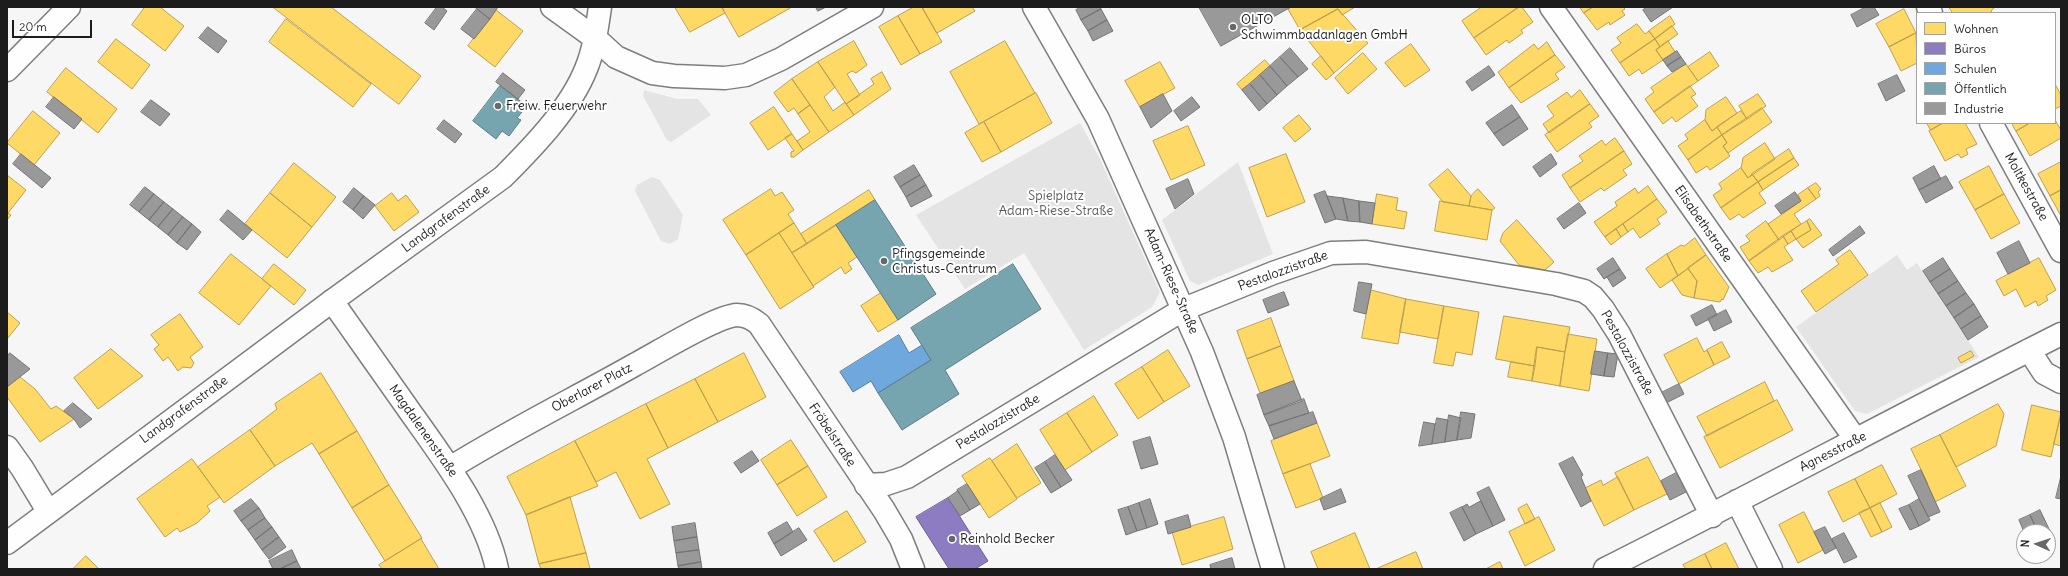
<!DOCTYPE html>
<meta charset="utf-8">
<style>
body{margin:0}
#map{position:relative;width:2068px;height:576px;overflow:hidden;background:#f6f6f6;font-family:Delius,sans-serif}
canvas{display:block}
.frame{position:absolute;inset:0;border:8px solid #1c1c1c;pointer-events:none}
.legend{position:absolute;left:1916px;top:12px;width:140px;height:112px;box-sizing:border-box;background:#fff;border:1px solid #a4a4a4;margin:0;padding:5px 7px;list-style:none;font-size:12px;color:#1c1c1c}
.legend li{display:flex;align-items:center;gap:8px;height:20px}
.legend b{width:20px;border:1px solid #a4a4a4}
.north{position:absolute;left:2016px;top:524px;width:40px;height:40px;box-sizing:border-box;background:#fff;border:1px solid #a4a4a4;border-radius:50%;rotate:273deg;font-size:11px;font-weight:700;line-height:16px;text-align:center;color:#1c1c1c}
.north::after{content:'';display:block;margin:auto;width:14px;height:18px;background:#686868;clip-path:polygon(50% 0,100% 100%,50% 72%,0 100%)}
.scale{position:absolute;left:12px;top:20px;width:80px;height:18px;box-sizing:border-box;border:2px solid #1c1c1c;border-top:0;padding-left:5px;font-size:12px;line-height:14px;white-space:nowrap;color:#1c1c1c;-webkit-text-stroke:3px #fff;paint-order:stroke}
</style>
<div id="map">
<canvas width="2068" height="576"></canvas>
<div class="frame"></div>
<ul class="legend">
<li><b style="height:11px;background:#ffd966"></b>Wohnen</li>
<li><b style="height:11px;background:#8e7cc3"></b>Büros</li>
<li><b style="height:11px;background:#6fa8dc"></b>Schulen</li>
<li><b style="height:11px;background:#76a5af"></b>Öffentlich</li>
<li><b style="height:11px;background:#999"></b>Industrie</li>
</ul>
<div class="north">N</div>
<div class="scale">20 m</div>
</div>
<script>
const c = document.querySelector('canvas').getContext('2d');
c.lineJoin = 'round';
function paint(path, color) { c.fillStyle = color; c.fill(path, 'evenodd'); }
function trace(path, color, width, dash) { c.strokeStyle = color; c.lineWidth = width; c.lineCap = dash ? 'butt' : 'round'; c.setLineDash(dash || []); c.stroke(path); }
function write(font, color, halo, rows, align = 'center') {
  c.font = font + ' Delius,sans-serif'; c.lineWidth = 4; c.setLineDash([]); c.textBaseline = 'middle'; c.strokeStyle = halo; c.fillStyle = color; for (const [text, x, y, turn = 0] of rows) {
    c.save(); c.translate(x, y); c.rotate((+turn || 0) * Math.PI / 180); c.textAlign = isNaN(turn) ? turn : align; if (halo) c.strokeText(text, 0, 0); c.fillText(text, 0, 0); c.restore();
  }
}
paint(new Path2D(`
 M644 90 677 99H698L711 115 671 142 667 140 643 96Z
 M1080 123 1099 157 1160 292 1152 307 1084 350 1024 253 965 289 916 215Z
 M1238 162 1273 254 1198 285 1190 281 1162 220Z
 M652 177 660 180 683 215 678 239 670 244 661 241 635 191 637 185Z
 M1897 255 1907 270 1917 263 1979 357 1867 414 1855 411 1796 327Z`), '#e4e4e4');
const homes = new Path2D(`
 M145 7H160L184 26 165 51 132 25Z
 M273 7H331L421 76 399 104Z
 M675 7H722L725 13 690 32Z
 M722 7H792L739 37Z
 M914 7H922L942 42 920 54 898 16Z
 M922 7H972L975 11 937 33Z
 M1291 7H1355L1342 15 1338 9 1300 30 1288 9Z
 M1482 7H1519L1474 38 1462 21Z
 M1519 7H1522L1533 22 1521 30 1523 33 1509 43 1507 40 1486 55 1474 38Z
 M1580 7H1593L1584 13Z
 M1593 7H1623L1625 9 1622 11 1625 15 1610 25 1609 22 1597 30 1584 13Z
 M1949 7H1994V8L1991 11 1992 13H1953Z
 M1338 9 1368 43 1334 73 1300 30Z
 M1904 9 1916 33 1889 47 1876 24Z
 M496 10 523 31 495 67 468 46Z
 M898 16 920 54 901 65 879 27Z
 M1670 16 1675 24 1655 39 1649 31Z
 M286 19 371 84 353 107 269 42Z
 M1637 24 1645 34 1649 31 1655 39 1620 63 1611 50 1621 43 1617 38Z
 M1672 26 1678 34 1660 47 1655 39Z
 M1916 33 1917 63 1901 71 1889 47Z
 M116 39 150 65 132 89 98 62Z
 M1655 39 1660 47 1656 50 1663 60 1642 74 1639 69 1629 76 1620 63Z
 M854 41 867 65 856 73 852 71 847 74 860 95 846 104 818 62Z
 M1005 41 1035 93 979 124 950 72Z
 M1668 41 1675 52 1663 60 1656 50Z
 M1547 42 1555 55 1509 88 1498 72 1534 44 1538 49Z
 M1411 44 1430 70 1405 87 1385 63Z
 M1710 52 1719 66 1698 81 1688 67Z
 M1363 53 1377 69 1348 94 1335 78Z
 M1555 55 1565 67 1555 74 1559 79 1521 103 1509 88Z
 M1321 56 1334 73 1326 80 1312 64Z
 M1265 60 1270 66 1242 90 1237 84Z
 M818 62 835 87 824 97 833 111 845 102 854 115 829 132 792 79Z
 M1160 62 1175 88 1140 107 1125 81Z
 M1686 64 1698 81 1654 112 1645 99 1654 92 1651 88Z
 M66 68 117 109 98 133 47 92Z
 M882 72 891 89 854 115 846 104 874 84 871 79Z
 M792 79 810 105 798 114 794 108 788 112 774 93Z
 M2055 84 2061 95V106L2055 109Z
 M1690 86 1696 94 1691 97 1698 106 1676 122 1672 117 1663 124 1654 112Z
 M1580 90 1590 104 1549 133 1543 124 1554 116 1547 106 1567 92 1571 97Z
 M1036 93 1052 123 1001 152 984 122Z
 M1758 94 1766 106 1747 119 1739 106Z
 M1726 97 1737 113 1712 131 1705 120 1706 110Z
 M1590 104 1599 116 1589 123 1592 127 1557 152 1545 135Z
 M810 105 829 132 803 150 797 141 810 132 798 114Z
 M774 107 792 134 768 150 750 123Z
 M1762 108 1772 122 1728 153 1723 146 1727 143 1722 135Z
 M33 111 60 133 34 165 7 143Z
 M1741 111 1747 119 1722 135 1717 127Z
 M1299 115 1311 129 1295 142 1283 128Z
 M1705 120 1712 131 1717 127 1722 135 1688 160 1678 146 1688 139 1685 135Z
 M2055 120 2061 130V138L2030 156 2016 131 2030 123H2055Z
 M984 122 1001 152 982 162 965 133Z
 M1927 123H1943L1931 130Z
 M1943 123H1965L1977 144 1966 149 1968 154 1961 158 1958 154 1945 161 1929 131Z
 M2012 123H2030L2016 131Z
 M1188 126 1205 165 1171 180 1153 141Z
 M792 134 803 150 794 157H791V152L794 151 785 138Z
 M1722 135 1727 143 1723 146 1730 156 1710 170 1707 166 1696 173 1688 160Z
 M1615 138 1624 151 1570 188 1562 175 1583 161 1579 156 1602 140 1605 145Z
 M1765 143 1775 159 1748 178 1741 168 1743 158Z
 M1789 149 1794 158 1758 182 1752 174Z
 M1624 151 1632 164 1623 170 1627 175 1604 191 1601 188 1580 202 1570 188Z
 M1286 154 1305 202 1267 217 1249 168Z
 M1794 158 1799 165 1763 190 1758 182Z
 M2061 162V190L2050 196 2038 174Z
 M294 163 336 197 312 227 270 193Z
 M1989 166 2004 194 1975 210 1959 182Z
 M1741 168 1748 178 1752 174 1758 182 1721 208 1713 195 1722 189 1719 184Z
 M1448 169 1471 196 1469 206 1443 202 1429 185Z
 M7 175 26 190 8 213 11 215 7 220Z
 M1758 182 1763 190 1759 193 1766 203 1743 218 1739 214 1730 220 1721 208Z
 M1816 183 1821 189 1818 192 1820 196 1816 199 1808 188Z
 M1648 186 1657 199 1605 237 1594 222 1617 206 1615 202 1635 188 1638 193Z
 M1808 188 1816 199 1794 214 1801 224 1779 240 1768 224 1801 201 1798 195Z
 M771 189 775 196 782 192 794 210 788 214 794 223 746 255 723 220Z
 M1478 189 1495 208 1492 210 1469 206 1471 196Z
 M869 190 875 200 807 244 801 234Z
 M2061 190V216L2050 196Z
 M270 193 312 227 287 258 245 224Z
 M392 193 398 201 406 195 419 212 394 231 375 206Z
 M1377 194 1398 198 1396 210 1407 212 1404 229 1372 224Z
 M2004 194 2020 223 1991 239 1975 210Z
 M1657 199 1667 212 1657 219 1660 224 1640 238 1633 228 1628 232 1623 224Z
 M1440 201 1492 210 1487 240 1435 231Z
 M1810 219 1822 235 1803 248 1796 239 1811 230 1807 221Z
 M1517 220 1554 262 1545 270 1519 265 1500 241 1503 233Z
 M1766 221 1779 240 1749 261 1740 247 1750 241 1746 236Z
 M1807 221 1811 230 1796 239 1791 231Z
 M794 223 807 244 792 253 779 233Z
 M1623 224 1628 232 1621 237 1616 229Z
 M836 225 857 257 848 263 852 269 845 274 841 267 813 286 792 253Z
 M1616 229 1621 237 1611 245 1605 237Z
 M1791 231 1796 239 1788 244 1783 236Z
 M779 233 814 287 780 309 746 255Z
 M1783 236 1788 244 1784 247 1793 260 1772 272 1768 267 1758 273 1749 261Z
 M1695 238 1706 255 1678 276 1667 254 1681 245 1684 246Z
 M1850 250 1868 275 1816 312 1801 291 1839 264 1836 260Z
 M231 254 271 286 239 325 199 293Z
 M1667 254 1678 276 1660 288 1646 269Z
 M1706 255 1729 287 1723 300 1722 299 1720 302 1694 298 1697 281 1688 268Z
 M2039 258 2056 290 2046 296 2048 300 2038 306 2036 301 2025 307 2016 289 2004 296 1996 281Z
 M274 264 306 290 294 305 262 279Z
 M1688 269 1697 281 1694 298 1682 295 1672 280Z
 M1371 290 1406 299 1398 344 1362 338Z
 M881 293 898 320 878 332 861 306Z
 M1406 299 1444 306 1438 339 1400 332Z
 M1444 306 1479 312 1472 355 1456 352 1453 366 1434 363Z
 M7 312 20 323 7 339Z
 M180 314 203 347 190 357 194 363 191 368 183 367 178 371 168 357 163 361 154 349 159 345 151 335Z
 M1504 316 1570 327 1565 352 1537 347 1535 366 1496 359Z
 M1271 318 1281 346 1247 359 1237 331Z
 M1568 334 1597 339 1589 391 1560 386Z
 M1697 338 1704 352 1707 350 1714 365 1679 384 1664 355Z
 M1722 342 1730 357 1714 365 1707 350Z
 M1281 346 1294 381 1260 393 1247 359Z
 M1537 347 1565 352 1560 386 1532 381Z
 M111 349 143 376 98 409 74 378Z
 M1168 350 1190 386 1164 402 1142 367Z
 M1971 351 1974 356 1961 363 1958 358Z
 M744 353 766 397 718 422 695 379Z
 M1511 362 1535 366 1532 381 1508 377Z
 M1142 367 1164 402 1138 419 1115 384Z
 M321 373 357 431 319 454 312 443 275 466 250 430 277 409 275 404Z
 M20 377 35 389 51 409 56 406 74 419 40 442 7 397V387Z
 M695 379 718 422 668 448 646 404Z
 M1765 382 1774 401 1707 436 1697 417Z
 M1094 396 1118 435 1092 452 1067 413Z
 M1777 400 1793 430 1720 468 1704 437Z
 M646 404 668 448 647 459 670 504 640 519 616 472 596 482 575 441Z
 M1998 404 2004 414 1996 446 1956 467 1940 435Z
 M2032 405 2061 412 2051 457 2022 450Z
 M1067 413 1092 452 1065 470 1040 430Z
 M2061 415V446L2054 444Z
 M1317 423 1330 456 1283 474 1271 441Z
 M250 430 275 466 224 503 198 467Z
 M357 431 389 485 352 508 319 454Z
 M1940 435 1966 486 1935 502 1927 485 1928 484 1911 449Z
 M791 440 808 466 777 485 761 460Z
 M575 441 598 486 526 515 507 477Z
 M1017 444 1041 483 1017 498 992 461Z
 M1648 457 1667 494 1634 510 1615 473Z
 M990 458 1017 499 989 518 962 476Z
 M192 459 220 497 207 506 210 511 197 523 180 532 177 528 165 537 137 499Z
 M1310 464 1323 498 1296 508 1283 474Z
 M1882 465 1897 494 1870 508 1855 479Z
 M808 466 827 497 797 516 777 485Z
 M1618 477 1634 510 1604 526 1585 488 1601 480 1603 485Z
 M1855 479 1870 508 1843 522 1828 492Z
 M389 485 422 538 385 561 352 508Z
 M570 497 586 553 539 564 526 515Z
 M1880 503 1892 527 1882 532 1870 508Z
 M1527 504 1535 519 1525 524 1518 509Z
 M1870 508 1882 532 1871 537 1859 513Z
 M847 511 866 542 834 562 814 531Z
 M1804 512 1823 550 1798 563 1779 525Z
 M1224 517 1233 549 1182 565 1172 532Z
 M1539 517 1555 550 1525 566 1509 532Z
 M1355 533 1370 569H1318L1311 552Z
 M421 539 439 569H382L379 565Z
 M1726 543 1739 569H1712L1705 554Z
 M1416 552 1423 569H1376Z
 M586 553 590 569H541L539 564Z
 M1705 554 1712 569H1686L1683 565Z
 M86 556 99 569H73Z
 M1500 562 1503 569H1486Z`);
paint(homes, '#ffd966');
trace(homes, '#bba050', 1);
const offices = new Path2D(`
 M948 498 988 561 975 569H949L916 517Z`);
paint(offices, '#8e7cc3');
trace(offices, '#6c5f91', 1);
const schools = new Path2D(`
 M899 335 909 353 922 345 931 360 878 393 871 381 853 392 840 372Z`);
paint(schools, '#6fa8dc');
trace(schools, '#567ea2', 1);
const public = new Path2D(`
 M500 86 527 106 517 118 521 120 509 136 502 131 496 139 473 121Z
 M875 200 936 294 898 320 836 225Z
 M1013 264 1041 309 945 370 959 394 902 430 878 393 931 360 911 328Z`);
paint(public, '#76a5af');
trace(public, '#5b7c83', 1);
const industry = new Path2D(`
 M437 7H442L447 11 434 30 425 23Z
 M475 7H498L490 19Z
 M816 7H826L818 11Z
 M1081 7H1100L1101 9 1081 20 1076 10Z
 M1199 7H1291L1221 46Z
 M1648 7H1673L1651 22 1643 10Z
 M1866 7H1874L1879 15 1857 27 1851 15Z
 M477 9 490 19 474 39 461 29Z
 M1101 9 1107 20 1088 31 1081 20Z
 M1107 20 1113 31 1093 41 1088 31Z
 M208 27 227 41 218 53 199 38Z
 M1290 48 1308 69 1298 77 1280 57Z
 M1677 51 1681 57 1667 66 1663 60Z
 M1280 57 1298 77 1287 86 1270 66Z
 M1681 57 1686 64 1672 72 1667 66Z
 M1270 66 1287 86 1277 95 1260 75Z
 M1489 66 1495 75 1472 91 1466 82Z
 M503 73 525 90 518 99 496 82Z
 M1260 75 1277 95 1267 104 1250 84Z
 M1897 75 1905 91 1886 101 1878 84Z
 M1250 84 1267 104 1259 111 1242 90Z
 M1163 94 1172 111 1151 128 1140 107Z
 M54 97 82 119 74 129 46 107Z
 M1192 97 1200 107 1181 121 1174 111Z
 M151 100 170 114 160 126 141 112Z
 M1512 105 1520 117 1494 134 1486 123Z
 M1520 117 1528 129 1503 146 1494 134Z
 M444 120 462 134 455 143 437 129Z
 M21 154 51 178 42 188 13 164Z
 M1551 154 1557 164 1540 177 1533 167Z
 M914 165 920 175 900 187 894 177Z
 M1934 166 1941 179 1919 190 1913 178Z
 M920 175 926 185 906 197 900 187Z
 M1946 176 1953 188 1926 203 1919 190Z
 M1188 179 1194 194 1175 209 1166 189Z
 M926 185 932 196 911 207 906 197Z
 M145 187 154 194 139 212 130 205Z
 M354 188 364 196 353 210 343 202Z
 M1325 191 1336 219 1325 223 1314 195Z
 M1795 192 1801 201 1781 214 1775 206Z
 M154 194 164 202 149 220 139 212Z
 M364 196 375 205 363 219 353 210Z
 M1327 196 1343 198 1348 221 1336 219Z
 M1343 198 1359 201 1360 222 1348 221Z
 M1359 201 1375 203 1372 224 1360 222Z
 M164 202 173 209 158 227 149 220Z
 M1579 203 1586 213 1564 229 1557 219Z
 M173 209 183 217 168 235 158 227Z
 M228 210 252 230 243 240 220 220Z
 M183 217 192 224 177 243 168 235Z
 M192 224 201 232 187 250 177 243Z
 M1860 226 1865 233 1833 256 1829 250Z
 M2019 241 2030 263 2008 274 1997 253Z
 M1613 258 1620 269 1604 279 1597 269Z
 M1943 258 1950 269 1930 282 1923 271Z
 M1620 269 1626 278 1613 287 1607 277Z
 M1950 269 1958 281 1938 294 1930 282Z
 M1958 281 1966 293 1946 306 1938 294Z
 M1359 282 1372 284 1366 314 1354 311Z
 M1284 292 1289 305 1268 313 1263 300Z
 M1966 293 1974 304 1954 318 1946 306Z
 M1974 304 1981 316 1961 329 1954 318Z
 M1712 305 1717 315 1696 326 1691 316Z
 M1726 310 1732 322 1714 331 1708 319Z
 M1981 316 1988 327 1968 340 1961 329Z
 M1595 351 1608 353 1604 376 1591 374Z
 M10 353 30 369 7 387V357Z
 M1608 353 1618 354 1614 377 1604 376Z
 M1294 381 1302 401 1264 415 1257 395Z
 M1679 384 1684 394 1666 403 1661 393Z
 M1304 399 1309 413 1269 426 1264 415Z
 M73 403 92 419 80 428 74 419 64 411Z
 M1313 412 1317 423 1274 439 1269 426Z
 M1461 412 1475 414 1471 438 1457 440Z
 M1449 415 1461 418 1457 440 1445 442Z
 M1437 418 1448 420 1445 442 1432 444Z
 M1424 422 1435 424 1432 444 1419 446Z
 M1150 437 1158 464 1141 469 1133 442Z
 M752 451 759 461 741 473 734 463Z
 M1055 455 1072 480 1061 487 1045 462Z
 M1573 457 1583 475 1581 477 1591 501 1581 507 1559 464Z
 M1045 462 1061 487 1051 493 1035 468Z
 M1921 470 1940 512 1928 517 1908 476Z
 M1678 472 1688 491 1670 500 1661 481Z
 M2061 476V499L2056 498Z
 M967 484 980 504 970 510 957 490Z
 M1489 487 1505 520 1493 526 1477 493Z
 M1341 489 1346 502 1324 510 1320 499Z
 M958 491 970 510 960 516 948 498Z
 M251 499 259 508 241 521 234 511Z
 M1150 499 1158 524 1147 528 1139 503Z
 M1919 499 1930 520 1919 526 1909 505Z
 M1481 501 1493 526 1476 534 1462 507 1467 504 1469 507Z
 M1139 503 1147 528 1137 531 1128 507Z
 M1909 505 1919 526 1910 530 1899 509Z
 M1128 507 1137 531 1126 535 1118 510Z
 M1462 507 1476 534 1464 541 1450 513Z
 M259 508 265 518 248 530 241 521Z
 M2040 510 2050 531 2048 532H2038L2030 515Z
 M1188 515 1191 527 1168 534 1165 522Z
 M2030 515 2038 532H2024L2019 520Z
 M265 518 272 527 255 540 248 530Z
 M787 522 793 532 774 544 768 533Z
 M695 523 697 537 674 541 672 527Z
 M272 527 279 537 262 550 255 540Z
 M1825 527 1836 548 1825 554 1814 532Z
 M799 528 807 540 781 556 774 544Z
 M1844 533 1857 557 1844 563 1832 539Z
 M279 537 286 547 269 559 262 550Z
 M697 537 699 550 676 553 674 541Z
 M292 550 297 561 280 569H273L269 561Z
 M699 550 701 562 678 566 676 553Z
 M1232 558 1235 569H1211L1210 565Z
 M297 561 301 569H280Z
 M701 562 702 569H679L678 566Z`);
paint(industry, '#999');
trace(industry, '#747474', 1);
const minor = new Path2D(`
 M552 7 595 38 616 57 652 73 674 76 725 78 746 75 781 59 872 7
 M1034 7 1098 119 1202 352 1234 437 1273 569
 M1551 7 1856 440
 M1928 7 1931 13
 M7 70 69 7
 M1991 123 2061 251
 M332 301C358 338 385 376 411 413 443 458 486 515 497 569
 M2029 350 2044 373 2061 382
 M7 447 22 468 48 511
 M450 468C511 430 574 399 636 364 657 353 716 316 737 315 746 315 753 319 759 324L884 510 901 539 913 569
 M866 485 886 484 907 477 1184 309 1273 273 1331 253 1366 252 1556 284 1584 291 1593 297 1603 309 1619 334 1712 516
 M1737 501 1771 569
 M1605 569C1758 492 1908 411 2061 334`);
const tertiary = new Path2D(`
 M7 543 332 301 503 177C533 147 570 109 586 69 594 50 597 28 600 7`);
trace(minor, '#7e7e7e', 25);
trace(tertiary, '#7e7e7e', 25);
trace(minor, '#fefefe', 22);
trace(tertiary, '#fefefe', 22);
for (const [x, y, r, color] of [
 [1233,27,4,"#686868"],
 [498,106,4,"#686868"],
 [884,261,4,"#686868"],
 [952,539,4,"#686868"]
]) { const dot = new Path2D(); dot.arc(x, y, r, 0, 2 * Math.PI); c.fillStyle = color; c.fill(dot); trace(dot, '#fff', 1.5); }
write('13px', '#1c1c1c', '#fff', [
 ["OLTO",1241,20],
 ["Schwimmbadanlagen GmbH",1241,35],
 ["Freiw. Feuerwehr",506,106],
 ["Pfingsgemeinde",892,254],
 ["Christus-Centrum",892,269],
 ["Reinhold Becker",960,539]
], 'left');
write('13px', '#1c1c1c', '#fff', [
 ["Moltkestraße",2026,187,61],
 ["Landgrafenstraße",446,219,-36],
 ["Elisabethstraße",1703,224,55],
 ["Pestalozzistraße",1283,271,-20],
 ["Adam-Riese-Straße",1171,281,66],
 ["Pestalozzistraße",1627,353,61],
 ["Oberlarer Platz",592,388,-28],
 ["Landgrafenstraße",184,410,-36],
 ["Pestalozzistraße",998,422,-31],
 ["Magdalenenstraße",423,431,55],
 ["Fröbelstraße",832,435,56],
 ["Agnesstraße",1833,452,-27]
]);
write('13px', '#5d5d5d', '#fff', [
 ["Spielplatz",1056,196],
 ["Adam-Riese-Straße",1056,211]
]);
</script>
